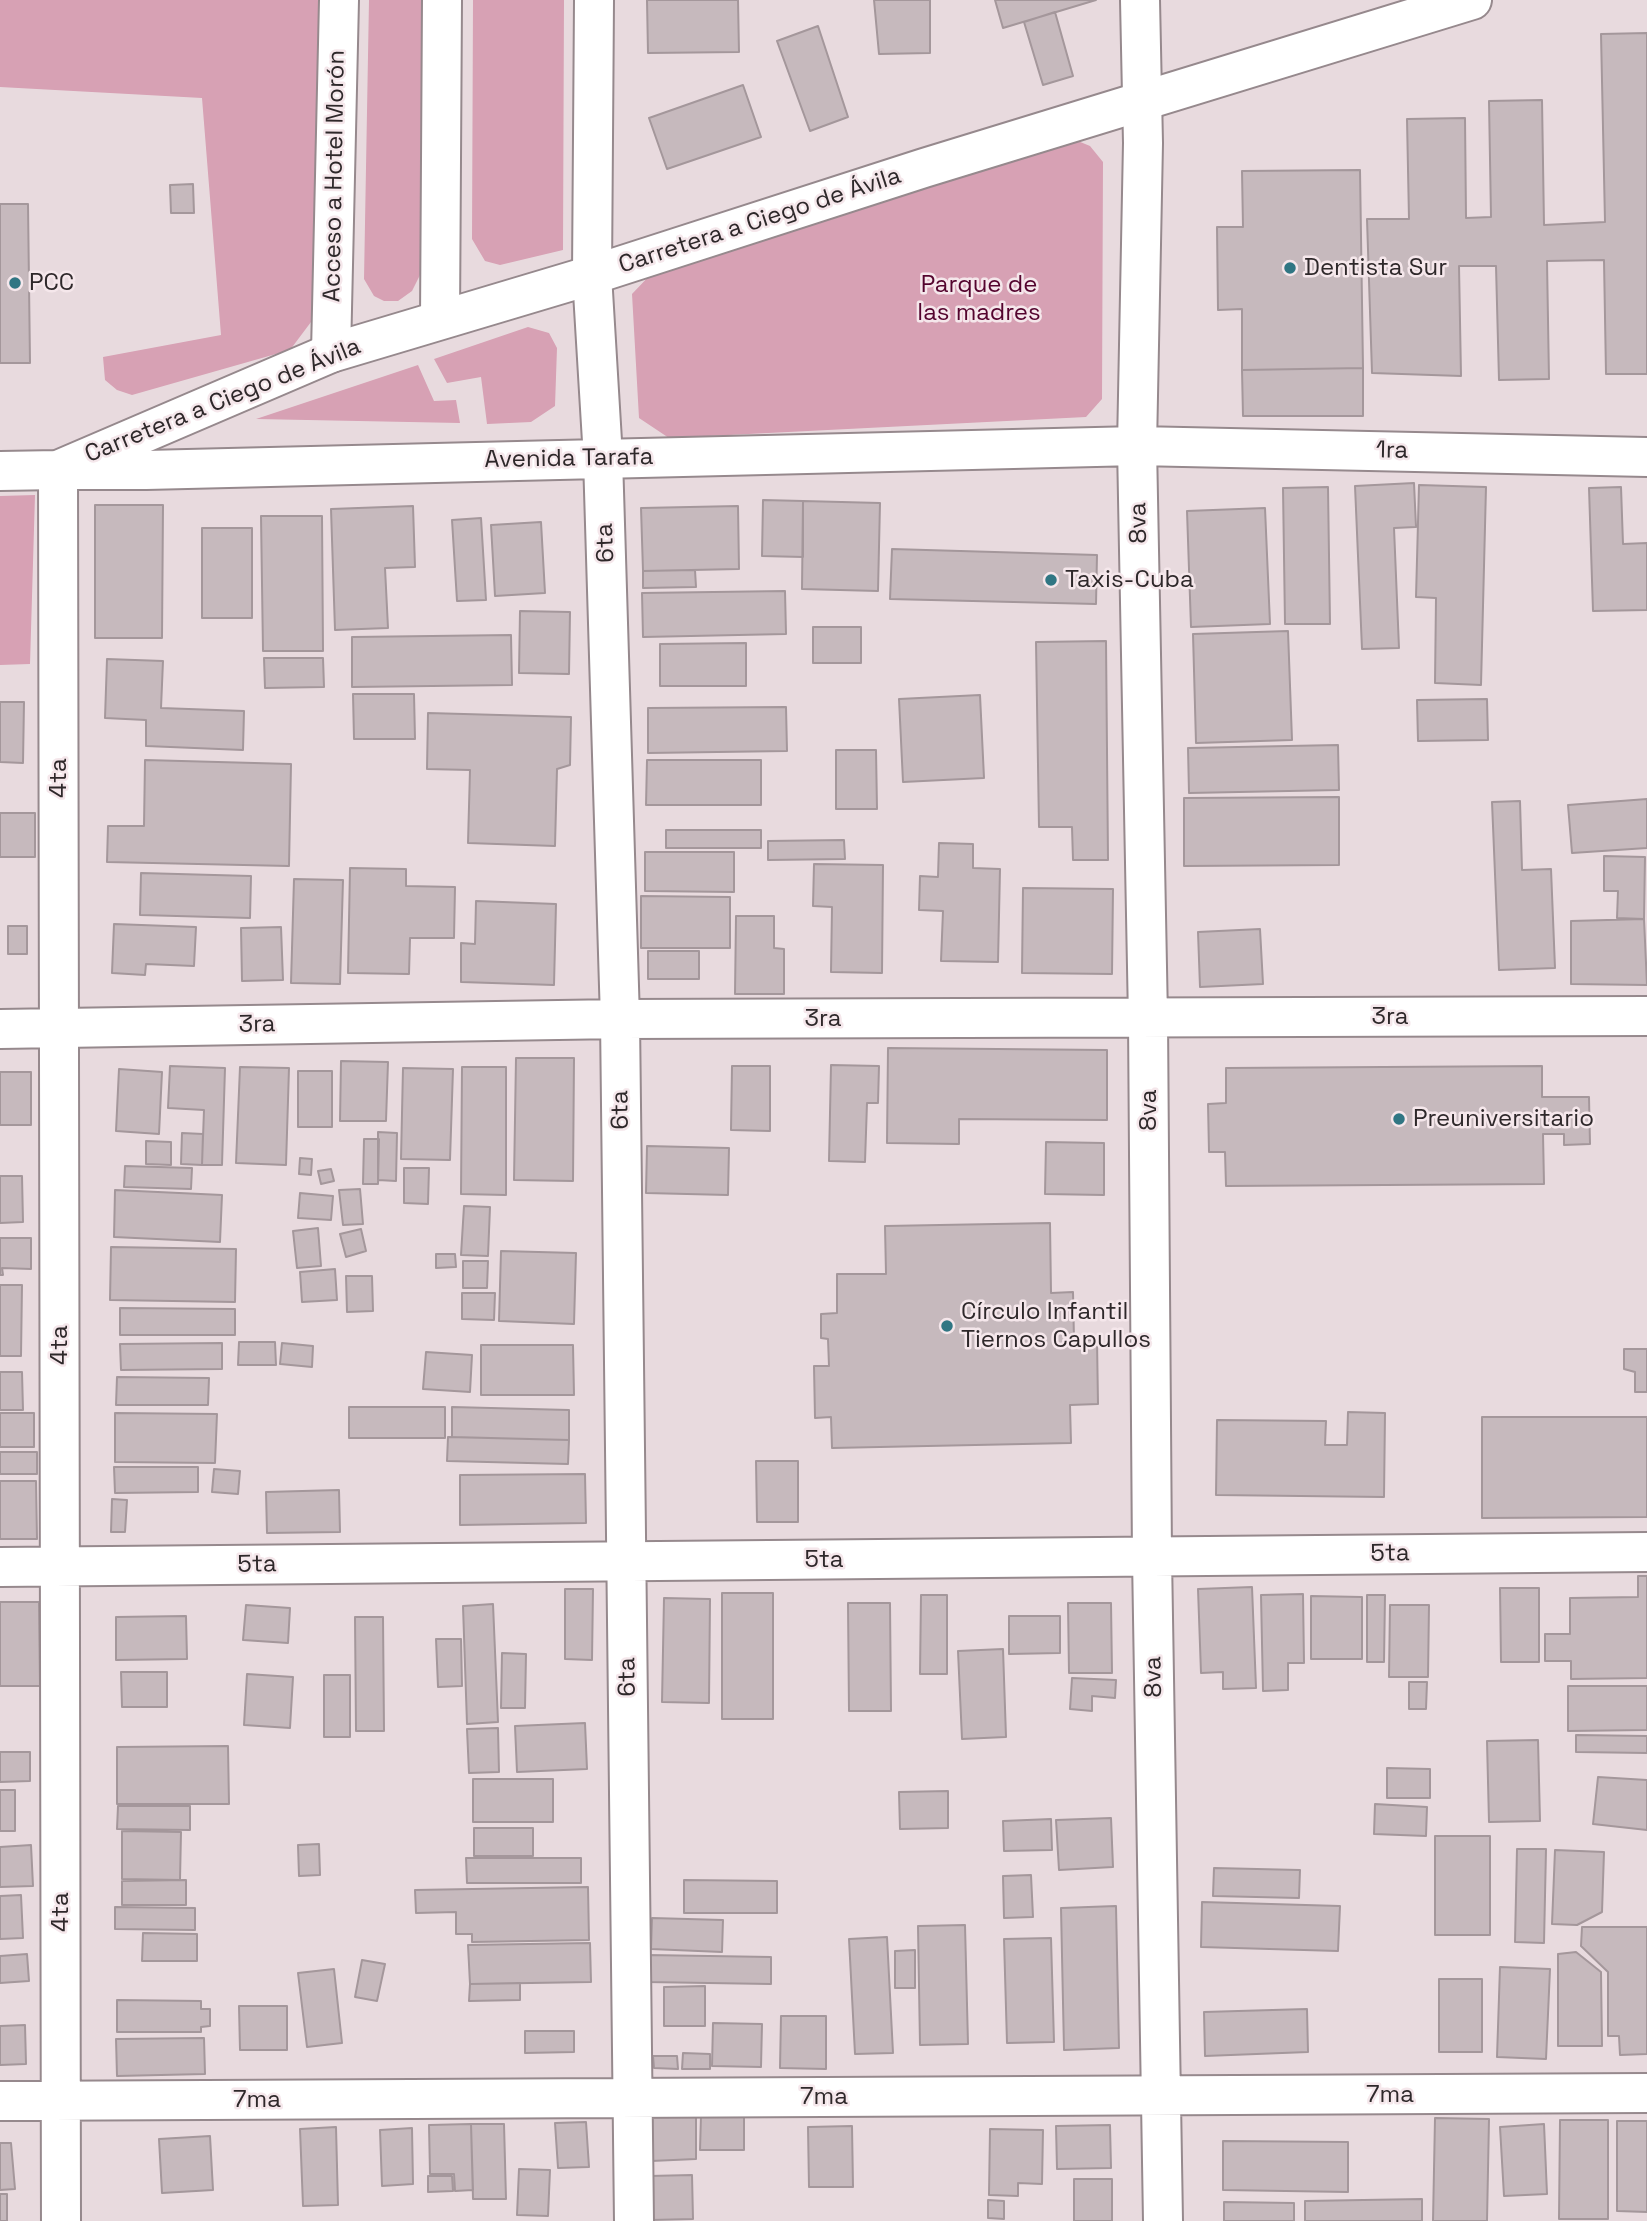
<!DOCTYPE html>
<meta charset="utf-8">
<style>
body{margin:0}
canvas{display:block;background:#e8dade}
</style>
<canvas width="1647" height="2221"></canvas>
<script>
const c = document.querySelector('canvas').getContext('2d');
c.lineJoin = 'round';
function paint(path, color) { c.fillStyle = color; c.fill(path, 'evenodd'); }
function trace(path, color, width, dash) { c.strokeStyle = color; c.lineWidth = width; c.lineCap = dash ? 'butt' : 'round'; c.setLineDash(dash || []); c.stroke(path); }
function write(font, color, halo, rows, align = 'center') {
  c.font = font + ' "Space Grotesk",sans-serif'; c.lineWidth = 5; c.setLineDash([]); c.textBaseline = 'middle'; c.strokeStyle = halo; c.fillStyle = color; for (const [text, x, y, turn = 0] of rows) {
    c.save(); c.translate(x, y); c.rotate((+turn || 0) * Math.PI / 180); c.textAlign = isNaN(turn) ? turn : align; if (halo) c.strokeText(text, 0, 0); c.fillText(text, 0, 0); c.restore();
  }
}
paint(new Path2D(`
 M0 0H319L320 286 317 314 290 350 132 395 117 390 105 380 103 357 221 335 202 98 0 87Z
 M369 0H421V273L412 291 398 301H384L374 296 364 279Z
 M473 0H564L563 250 500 265 485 261 472 239Z
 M1073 139 1090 146 1103 162 1102 399 1086 417 669 438 639 418 632 294 652 273Z
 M528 327 549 333 557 348 555 406 531 422 487 424 481 377 447 383 434 359Z
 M418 365 434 401 456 400 460 423 256 419Z
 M35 495 30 664 0 665V496Z`), '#d7a1b4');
const building = new Path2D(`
 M647 0H738L739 52 648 53Z
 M874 0H930V53L879 54Z
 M995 0H1096L1003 28Z
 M1055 12 1073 76 1043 85 1024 22Z
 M818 26 848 117 810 131 777 41Z
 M1647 33V374H1606L1604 260 1547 261 1549 379 1499 380 1496 266H1459L1461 376 1372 373 1367 219H1409L1407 119 1465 118 1466 218 1491 217 1489 101 1542 100 1544 225 1605 222 1601 34Z
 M743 85 761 137 667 169 649 118Z
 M1360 170 1363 368 1242 370V309L1218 310 1217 227H1243L1242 171Z
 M193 184 194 213H171L170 185Z
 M0 204H28L30 363H0Z
 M1363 368V416H1243L1242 370Z
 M1414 483 1416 527 1394 528 1399 648 1362 649 1355 486Z
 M1419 485 1486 487 1481 685 1435 683 1436 598 1416 597Z
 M1328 487 1330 624H1285L1283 488Z
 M1621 487 1623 544 1647 543V610L1593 611 1589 488Z
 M763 500 803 501V557L762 556Z
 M803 501 880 503 878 591 802 589Z
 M95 505H163L162 638H95Z
 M413 506 415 567 385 568 388 628 335 630 331 509Z
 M738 506 739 569 643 571 641 508Z
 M1265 508 1270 624 1191 627 1187 511Z
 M261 516H322L323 651H263Z
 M481 518 486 600 457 601 452 520Z
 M541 522 545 593 495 596 491 525Z
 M202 528H252V618H202Z
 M892 549 1097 555 1096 604 890 599Z
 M695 570 696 587 643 588V571Z
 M785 591 786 634 643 637 642 593Z
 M520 611 570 612 569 674 519 673Z
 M813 627H861V663H813Z
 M1288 631 1292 740 1196 743 1193 634Z
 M511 635 512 685 352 687V637Z
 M1106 641 1108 860H1073L1072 827H1039L1036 642Z
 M746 643V686H660V644Z
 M264 658H323L324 687 265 688Z
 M107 659 163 661 161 708 244 711 243 750 146 746V720L105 718Z
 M353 694H414L415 739H354Z
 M980 695 984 778 903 782 899 699Z
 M1487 699 1488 740 1418 741 1417 700Z
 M0 702H24L23 763 0 762Z
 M786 707 787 751 648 753V708Z
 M428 713 571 717 570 765 557 769 555 846 468 843 470 770 427 769Z
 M1338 745 1339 790 1189 793 1188 748Z
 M836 750H876L877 809H836Z
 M145 760 291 764 289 866 107 862 108 826H144Z
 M647 760H761V805H646Z
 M1339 797V865L1184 866V798Z
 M1647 799V848L1572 853 1568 805Z
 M1520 801 1522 870 1551 869 1555 968 1499 970 1492 802Z
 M0 813H35V857H0Z
 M666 830H761V848H666Z
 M844 840 845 859 768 860V841Z
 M939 843 973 844V868L1000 869 998 962 941 961 943 911 919 910 920 876 938 877Z
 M645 852H734V892L645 891Z
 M1604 856 1645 857 1644 919 1617 918 1618 891H1604Z
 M814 864 883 865 882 973 831 972 832 907 813 906Z
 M350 868 406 869V886L455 887 454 938H410L409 974 348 973Z
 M141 873 251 876 250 918 140 915Z
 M294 879 343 880 340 984 291 983Z
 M1023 888 1113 889 1112 974 1022 973Z
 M641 896 730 897V948H641Z
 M476 901 556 904 554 985 461 982V943L475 944Z
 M736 916H774V948L784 949V994H735Z
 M1644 919 1647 985 1571 984V921Z
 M114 924 196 927 194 966 146 964 145 975 112 973Z
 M8 926H27V954H8Z
 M281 927 283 980 242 981 241 928Z
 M1260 929 1263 984 1200 987 1198 932Z
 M648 951H699V979H648Z
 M888 1048 1107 1050V1120L959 1119V1144L887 1143Z
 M516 1058H574L573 1181 514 1180Z
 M341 1061 388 1062 386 1121H340Z
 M831 1065 879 1066 878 1103H867L865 1162 829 1161Z
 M170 1066 225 1068 222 1165H202L204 1110 168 1108Z
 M732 1066H770V1131L731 1130Z
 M1542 1066V1097H1589L1590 1144 1564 1145V1134H1543L1544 1184 1226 1186 1225 1152H1209L1208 1104 1226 1103V1068Z
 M240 1067 289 1068 286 1165 236 1163Z
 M462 1067H506V1195L461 1194Z
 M403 1068 453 1069 450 1160 401 1159Z
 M119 1069 162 1072 159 1134 116 1131Z
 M298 1071H332V1127H298Z
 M0 1072H31V1125H0Z
 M378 1132 397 1133 396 1181 378 1180Z
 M182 1133 203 1134 202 1165 181 1164Z
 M364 1139H379L378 1184H363Z
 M146 1141 171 1142V1165L146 1164Z
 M1046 1142 1104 1143V1195L1045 1194Z
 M647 1146 729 1148 728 1195 646 1193Z
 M300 1158 312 1159 311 1175 299 1174Z
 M125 1166 192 1168 191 1189 124 1187Z
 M404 1168H429L428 1204 404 1203Z
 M331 1169 334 1181 321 1184 318 1171Z
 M0 1176H22L23 1222 0 1223Z
 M360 1189 363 1224 343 1225 339 1190Z
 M115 1190 222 1195 220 1242 114 1237Z
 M300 1193 333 1196 331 1220 298 1218Z
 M464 1206 490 1207 488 1256 461 1255Z
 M1050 1223 1051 1293 1073 1292 1074 1340H1097L1098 1404 1070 1405 1071 1443 832 1448 831 1417 815 1418 814 1366H829L828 1339 821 1338V1314L837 1313V1274H886L885 1226Z
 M318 1228 321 1266 297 1268 293 1231Z
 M361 1229 366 1251 346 1257 340 1234Z
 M0 1238H31V1269L2 1268 3 1275H0Z
 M111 1247 236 1249 235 1302 110 1300Z
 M501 1251 576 1253 574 1324 499 1321Z
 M436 1254H455L456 1267 436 1268Z
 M463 1261H488L487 1288H463Z
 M335 1269 337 1300 302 1302 300 1272Z
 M346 1276H372L373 1311 347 1312Z
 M0 1285H22L21 1356H0Z
 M462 1293H495L494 1320 462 1319Z
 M120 1308 235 1309V1335H120Z
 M239 1342H275L276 1365H238Z
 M222 1343V1369L121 1370 120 1344Z
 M282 1343 313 1346 312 1367 280 1364Z
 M481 1345H573L574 1395H481Z
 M1624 1349H1647V1392H1635V1372L1624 1369Z
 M426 1352 472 1355 470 1392 423 1389Z
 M0 1372H22L23 1410H0Z
 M117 1377 209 1378 208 1405H116Z
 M349 1407H445V1438H349Z
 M452 1407 569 1410V1440L452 1437Z
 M1348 1412 1385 1413 1384 1497 1216 1495 1217 1420 1326 1421 1325 1445H1347Z
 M0 1413H34V1447H0Z
 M115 1413 217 1414 215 1463 115 1462Z
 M1482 1417H1647V1517L1482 1518Z
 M448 1437 569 1440 568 1464 447 1461Z
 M0 1452H37V1474H0Z
 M756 1461H798V1522H757Z
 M114 1467H198V1492L115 1493Z
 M214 1469 240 1471 238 1494 212 1492Z
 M585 1474 586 1523 460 1525V1475Z
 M0 1481H36L37 1539H0Z
 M339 1490 340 1532 267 1533 266 1492Z
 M112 1499 127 1500 125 1532H111Z
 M1638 1576H1647V1678L1571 1679V1661H1545V1634H1570V1598L1638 1597Z
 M1252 1587 1256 1688 1223 1689V1672L1201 1673 1198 1589Z
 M1500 1588H1539V1662H1501Z
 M565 1589H593L592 1660 565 1659Z
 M722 1593H773V1719H722Z
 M1303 1594 1304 1663H1288V1690L1263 1691 1261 1595Z
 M921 1595H947V1674H920Z
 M1367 1595H1385L1384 1662H1367Z
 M1311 1596 1362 1597V1659H1311Z
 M664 1598 710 1599 709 1703 662 1702Z
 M0 1602H39L40 1686H0Z
 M848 1603H890L891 1711H849Z
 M1068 1603H1111L1112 1673H1069Z
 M493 1604 498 1722 467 1724 463 1606Z
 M246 1605 290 1608 288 1643 243 1640Z
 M1390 1605H1429L1428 1677H1389Z
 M186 1616 187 1659 116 1660V1617Z
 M1009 1616H1060V1653L1009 1654Z
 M355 1617H383L384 1731H356Z
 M436 1639H461L462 1686 438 1687Z
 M1003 1649 1006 1737 962 1739 958 1651Z
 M502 1653 526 1654 525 1708H501Z
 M121 1672H167V1707H122Z
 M247 1674 293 1677 290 1728 244 1725Z
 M324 1675H350V1737H324Z
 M1072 1678 1116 1680 1115 1698 1092 1696V1711L1070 1709Z
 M1409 1682H1427L1426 1709H1409Z
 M1568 1686H1647V1730L1568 1731Z
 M585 1723 587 1769 517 1772 515 1726Z
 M498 1728 499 1772 469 1773 467 1729Z
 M1576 1735 1647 1736V1753L1576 1752Z
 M1538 1740 1540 1821 1489 1822 1487 1741Z
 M228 1746 229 1804H117V1747Z
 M0 1752H30V1781L0 1782Z
 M1387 1768 1430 1769V1798H1387Z
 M1598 1777 1647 1780V1830L1593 1824Z
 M473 1779H553V1822H473Z
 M0 1790H15V1831H0Z
 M948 1791V1828L900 1829 899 1792Z
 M1375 1804 1427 1807 1426 1836 1374 1834Z
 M118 1806H190V1830L117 1829Z
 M1111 1818 1113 1867 1059 1870 1056 1820Z
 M1051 1819 1052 1850 1004 1851 1003 1821Z
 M474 1828H533V1856H474Z
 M122 1831 181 1832 180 1880 122 1879Z
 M1435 1836H1490V1935H1435Z
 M319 1844 320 1875 299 1876 298 1845Z
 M31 1845 33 1886 0 1887V1847Z
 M1517 1849H1546L1544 1943 1515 1942Z
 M1555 1850 1604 1852 1602 1912 1577 1925 1552 1924Z
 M466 1858H581V1883H467Z
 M1214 1868 1300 1870 1299 1898 1213 1896Z
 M1031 1875 1033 1917 1004 1918 1003 1876Z
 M186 1880V1905H122V1881Z
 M684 1880 777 1881V1913H684Z
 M588 1887 589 1940 472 1942V1934H456V1912L416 1913 415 1890Z
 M21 1895 23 1938 0 1939V1896Z
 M1202 1902 1340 1906 1338 1951 1201 1947Z
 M1116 1906 1119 2048 1064 2050 1061 1908Z
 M115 1907 195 1908V1930L115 1929Z
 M652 1918 723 1920 722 1952 651 1949Z
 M965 1925 968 2044 920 2045 918 1926Z
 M1582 1927H1647V2054L1620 2055 1619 2036H1608V1972L1581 1946Z
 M143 1933 197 1934V1961H142Z
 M887 1937 893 2053 855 2054 849 1939Z
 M1051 1938 1054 2042 1007 2043 1004 1939Z
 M590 1943 591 1982 470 1984 468 1945Z
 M915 1950V1988H895V1951Z
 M1576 1952 1601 1972 1602 2046H1558V1954Z
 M27 1954 29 1981 0 1983V1956Z
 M647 1955 771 1957V1984L646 1982Z
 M362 1960 385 1964 377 2001 355 1997Z
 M1500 1967 1550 1969 1546 2059 1497 2057Z
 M334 1969 342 2043 307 2047 298 1973Z
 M1439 1979H1482V2052H1439Z
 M520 1983V2000L469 2001 470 1984Z
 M705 1986V2026H664V1987Z
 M117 2000 201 2001V2009H210V2026L201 2027V2032H117Z
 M239 2006H287V2050H240Z
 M1307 2009 1308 2052 1205 2056 1204 2012Z
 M781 2016H826V2069L780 2068Z
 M713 2023 762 2024 761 2067 712 2066Z
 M25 2025 26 2064 0 2065V2026Z
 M525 2031H574V2052L525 2053Z
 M204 2038 205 2074 117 2076 116 2039Z
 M683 2053 710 2054V2069H682Z
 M653 2056H677L678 2069 654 2068Z
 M696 2115V2159L651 2161V2117Z
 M701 2115H744V2150H700Z
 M1435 2118 1489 2119 1487 2221H1433Z
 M1560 2120H1608V2219H1559Z
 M1617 2121H1647V2212L1617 2211Z
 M586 2122 589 2167 558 2168 555 2123Z
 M471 2124 473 2190 455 2191 454 2174H430L429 2125Z
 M471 2124H504L506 2199H473Z
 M1544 2124 1547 2194 1504 2196 1500 2127Z
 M1110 2125 1111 2168 1057 2169 1056 2126Z
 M852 2126 853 2187H809L808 2127Z
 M336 2127 338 2205 303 2206 300 2129Z
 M412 2128 413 2184 382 2186 380 2130Z
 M990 2129 1043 2130 1042 2184 1018 2183V2196L989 2195Z
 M210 2136 213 2190 162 2193 159 2139Z
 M1223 2141 1348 2142V2192L1223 2190Z
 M0 2143H11L15 2189 0 2190Z
 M519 2169 550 2170 548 2216 517 2215Z
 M692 2175 693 2219 651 2220 649 2176Z
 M428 2176H452L453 2191 428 2192Z
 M1074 2179H1112V2221H1074Z
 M0 2194H7V2221H0Z
 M1422 2199V2221H1305V2201Z
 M988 2200 1004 2201V2219L988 2218Z
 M1224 2202 1294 2203V2221H1224Z`);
paint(building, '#c6b9bd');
trace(building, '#a4979b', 2);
const minor = new Path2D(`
 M594 0 592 275 603 458 620 1019 634 2221
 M1140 0 1143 143 1137 446 1148 1019 1152 1557 1163 2221
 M440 319 442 0
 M331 353 339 0
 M0 1029 620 1019 1647 1016
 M0 1567 1647 1552
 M0 2101 1647 2093
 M61 2221 58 470H146L1137 446 1647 457`);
const major = new Path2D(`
 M0 471 58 470 331 353 592 275 924 168 1472 0`);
trace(minor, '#96898d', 42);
trace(major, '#96898d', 42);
trace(minor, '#fff', 38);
trace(major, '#fff', 38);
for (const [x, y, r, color] of [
 [1290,268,7,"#307683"],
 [15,283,7,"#307683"],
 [1051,580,7,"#307683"],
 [1399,1119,7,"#307683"],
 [947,1326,7,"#307683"]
]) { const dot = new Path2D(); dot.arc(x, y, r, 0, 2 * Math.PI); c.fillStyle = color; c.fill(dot); trace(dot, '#f5e7eb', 2.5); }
write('24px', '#2e282a', '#f5e7eb', [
 ["Acceso a Hotel Morón",335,176,-89],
 ["Carretera a Ciego de Ávila",760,221,-18],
 ["Carretera a Ciego de Ávila",223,401,-22],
 ["1ra",1392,451,1],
 ["Avenida Tarafa",569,459,-1],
 ["8va",1139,523,-91],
 ["6ta",606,543,-92],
 ["4ta",59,778,-90],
 ["3ra",1390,1017],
 ["3ra",823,1019],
 ["3ra",257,1025,-1],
 ["6ta",621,1110,-91],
 ["8va",1149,1110,-90],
 ["4ta",60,1345,-90],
 ["5ta",1390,1554,-1],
 ["5ta",824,1560],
 ["5ta",257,1565,-1],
 ["6ta",628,1677,-91],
 ["8va",1154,1677,-91],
 ["4ta",61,1912,-90],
 ["7ma",1390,2095],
 ["7ma",824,2097],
 ["7ma",257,2100]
]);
write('24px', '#2e282a', '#f5e7eb', [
 ["Dentista Sur",1304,268],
 ["PCC",29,283],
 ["Taxis-Cuba",1065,580],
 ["Preuniversitario",1413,1119],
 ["Círculo Infantil",961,1312],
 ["Tiernos Capullos",961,1340]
], 'left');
write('24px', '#54042e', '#f5e7eb', [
 ["Parque de",979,285],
 ["las madres",979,313]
]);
</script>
